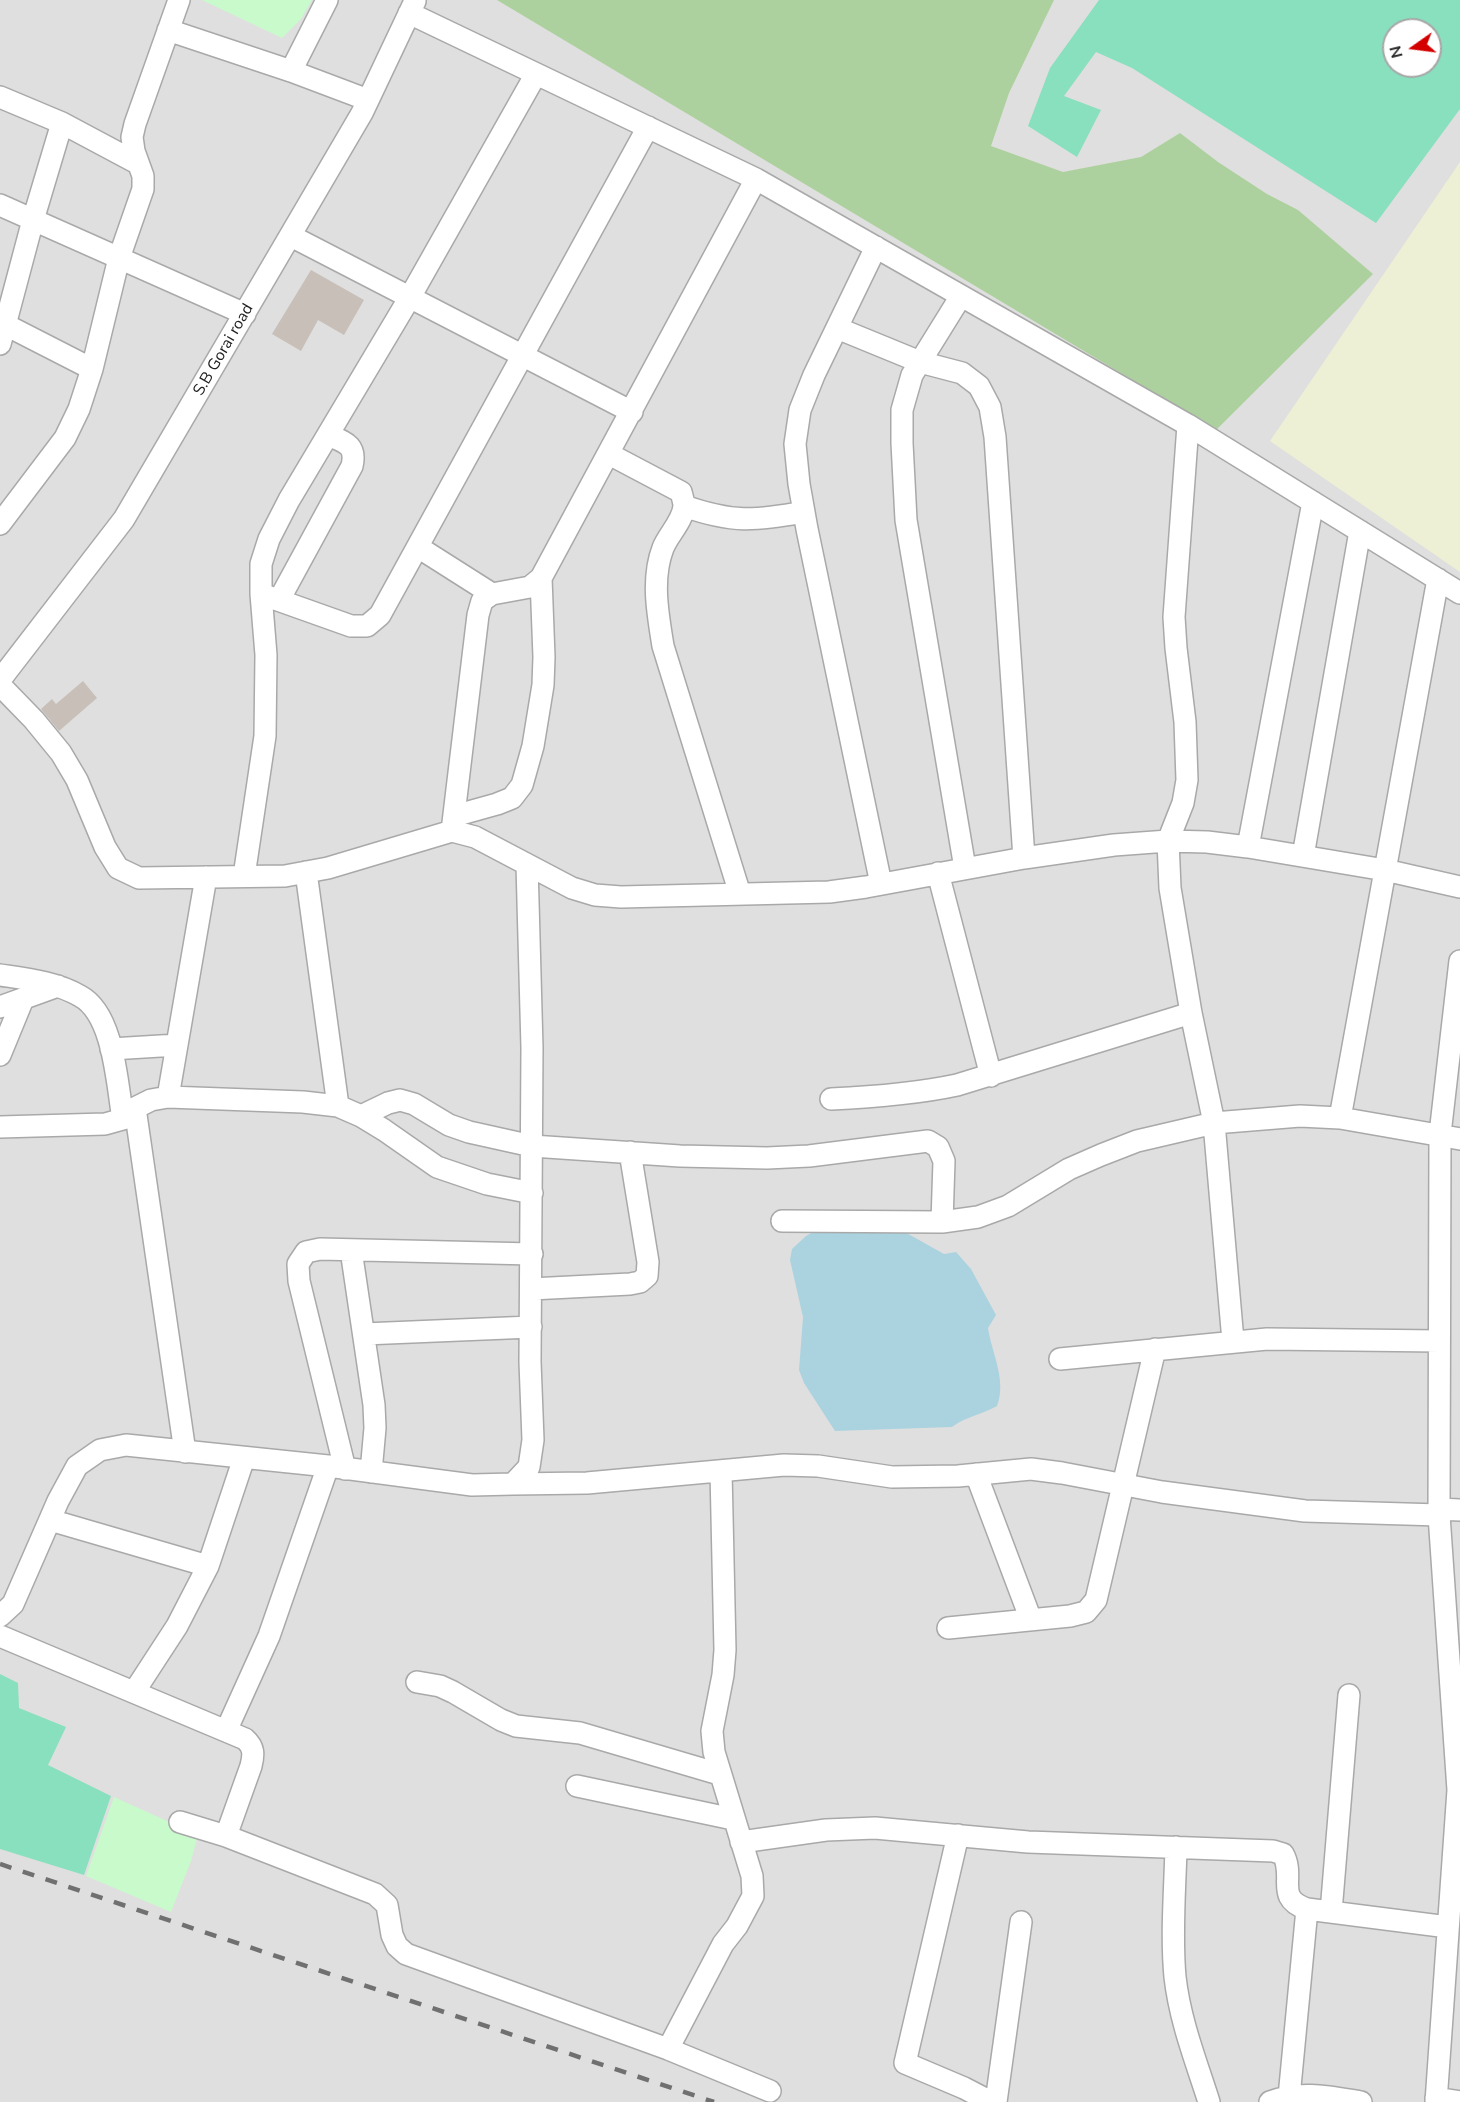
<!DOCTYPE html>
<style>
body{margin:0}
#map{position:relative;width:1460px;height:2102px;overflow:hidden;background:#f2efe9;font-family:"Nunito Sans",sans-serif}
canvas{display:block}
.north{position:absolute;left:1382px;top:18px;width:60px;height:60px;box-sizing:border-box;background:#fff;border:2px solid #a7a7a7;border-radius:50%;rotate:256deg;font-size:16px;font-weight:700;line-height:24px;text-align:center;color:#222}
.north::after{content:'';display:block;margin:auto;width:21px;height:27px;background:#d40000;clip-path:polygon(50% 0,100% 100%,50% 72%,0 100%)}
</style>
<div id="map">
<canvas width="1460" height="2102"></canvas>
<div class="north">N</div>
</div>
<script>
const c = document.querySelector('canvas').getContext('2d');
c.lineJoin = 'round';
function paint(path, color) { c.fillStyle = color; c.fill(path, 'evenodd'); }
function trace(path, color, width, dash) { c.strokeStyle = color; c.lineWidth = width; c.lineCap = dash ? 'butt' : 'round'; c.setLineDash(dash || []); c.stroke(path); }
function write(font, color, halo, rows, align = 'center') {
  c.font = font + ' "Nunito Sans",sans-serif'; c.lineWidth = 4.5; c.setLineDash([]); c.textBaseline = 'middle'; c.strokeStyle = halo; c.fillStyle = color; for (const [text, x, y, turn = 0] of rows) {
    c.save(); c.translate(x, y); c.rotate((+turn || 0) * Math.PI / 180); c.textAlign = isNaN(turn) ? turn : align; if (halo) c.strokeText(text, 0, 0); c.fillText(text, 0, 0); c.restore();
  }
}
paint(new Path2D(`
 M0 0H1460V2102H0ZM1394 30H1430V66H1394Z`), '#e0dfdf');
paint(new Path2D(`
 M1460 162V572L1270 441Z`), '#eef0d5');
paint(new Path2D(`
 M497 0H1054L1009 93 991 146 1063 172 1141 157 1180 133 1218 162 1267 194 1298 210 1373 274 1216 430Z`), '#add19e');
paint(new Path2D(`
 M202 0H312L301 19 282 38Z
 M114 1797 198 1835 191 1861 171 1912 86 1876Z`), '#c8facc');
paint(new Path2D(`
 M1099 0H1460V109L1376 223 1132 68 1096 52 1064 96 1101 110 1077 157 1028 126 1050 68ZM1394 30H1430V66H1394Z
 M0 1674 18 1683 19 1708 66 1727 48 1765 111 1796 84 1875 0 1849Z`), '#88e0be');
paint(new Path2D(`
 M823 1226 903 1231 944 1254 956 1252 971 1269 996 1315 988 1328C992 1354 1007 1380 997 1406 981 1415 967 1416 952 1427L835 1431 804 1383 799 1370 803 1317 790 1260 792 1249 806 1236Z`), '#aad3df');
paint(new Path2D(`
 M311 270 364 300 344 335 318 320 301 351 272 334Z
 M83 681 97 698 59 731 41 709 52 699 56 704Z`), '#c7bfb8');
const minor = new Path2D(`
 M409 13 756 179 1188 425 1460 593
 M168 30 291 71 368 100
 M291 71 327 0
 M0 97 62 123 137 163
 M0 205 245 314
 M291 236 632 412
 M876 247 814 375 800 410 795 444 799 484 807 529 881 884
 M961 296 912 375 902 410V443L906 520 965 868
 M6 325 92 369
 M837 328 920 362 962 373 979 386 990 407 995 437 1024 858
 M0 344 33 220 62 123
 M1188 425 1174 617 1176 648 1185 722 1187 780 1183 803 1168 841 1170 888 1191 1013 1214 1123 1233 1341
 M609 454 681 492C682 496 684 502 684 506 683 521 668 535 663 548 651 579 658 615 663 646L740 894
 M684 506C733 523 754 521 804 512
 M0 524 65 438 79 409 92 369 119 258 143 189V176L134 151 132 137 135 124 179 0
 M418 547 492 594
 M261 594 351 626H367L380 615 648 127
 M279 600 352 466C357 445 345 442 328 435
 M0 680 124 519 362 113 415 1
 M0 685 34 720 61 753 77 780 105 847 118 868 139 878 285 876 328 868 452 831 475 837 572 888 595 895 621 897 829 892 866 887 1024 858 1114 845 1168 841 1207 842 1248 847 1385 870 1460 887
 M454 816 497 804 512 798 522 785 533 746 543 685 544 657 541 578
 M452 831 478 615 482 601 492 594 530 587 541 578 756 179
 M1248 847 1313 502
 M1303 856 1360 531
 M306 872 338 1106
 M938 873 991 1076
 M244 876 265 736 266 655 261 594V564L269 539 289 500 410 297 536 74
 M0 975C27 979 56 982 80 996 114 1014 117 1084 123 1119
 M0 1007 58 986
 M111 1049 177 1045
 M0 1055 23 999
 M168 1097 206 877
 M831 1099C874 1097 915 1094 957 1085L1191 1013
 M135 1108 185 1452
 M361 1116 388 1103 400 1100 414 1104 449 1125 469 1132 532 1146 680 1156 767 1158 809 1156 928 1141 938 1147 944 1161 942 1222
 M1340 1118 1438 579
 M0 1127 105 1124 123 1119 135 1108 151 1100 168 1097 303 1102 338 1106 361 1116 384 1130 437 1167 487 1184 532 1193
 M782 1221 942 1222 978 1217 1008 1206 1069 1169 1101 1155 1137 1141 1214 1123 1300 1116 1340 1118 1460 1139
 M351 1250 374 1405 375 1428 371 1472
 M531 1289 630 1284 640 1282 647 1276 648 1262 630 1152
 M364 1334 531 1327
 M1060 1359 1267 1339 1439 1341
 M345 1469 299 1281 298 1264 306 1252 320 1249 532 1254
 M976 1474 1031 1620
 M513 1484 587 1483 784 1465 818 1466 892 1477 958 1476 1031 1469 1062 1473 1162 1492 1305 1511 1439 1515
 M1439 1509 1460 1510
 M50 1520 208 1566
 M0 1616 13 1604 58 1501 77 1466 100 1450 126 1445 328 1466 472 1485 513 1484 529 1467 533 1440 530 1362 532 1048 527 865
 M948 1628 1070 1616 1086 1612 1096 1600 1155 1349
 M0 1636 245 1739C254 1747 254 1754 251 1766L226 1836
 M417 1682 440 1686 453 1692 501 1720 516 1726 580 1733 719 1774
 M134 1692 177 1626 208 1566 244 1458
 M226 1731 269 1636 328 1466
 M577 1786 733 1819
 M180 1822 226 1836 375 1894 387 1905 392 1935 397 1946 406 1954 668 2049 770 2091
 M958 1835 905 2063 964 2088 991 2102
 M741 1842 826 1830 875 1828 1028 1842 1273 1851 1283 1854C1296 1877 1274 1898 1307 1909L1448 1927
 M1176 1847C1175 1890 1171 1934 1175 1977 1180 2021 1196 2061 1209 2102
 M1331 1912 1349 1695
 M668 2049 723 1944 737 1926 753 1896 752 1876 714 1752 712 1731 723 1675 725 1650 721 1471
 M1289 2097 1307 1909
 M1436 2098 1460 2102
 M996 2102 1021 1922
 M1270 2102C1300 2090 1331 2097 1361 2102
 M1436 2102 1458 1790 1439 1515 1440 1134 1460 961`);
trace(minor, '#a9a9a9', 24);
trace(minor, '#fff', 21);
trace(new Path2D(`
 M0 1864 714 2102`), '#707070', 4.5, [12, 12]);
write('16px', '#222', '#fff', [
 ["S.B Gorai road",224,350,-60]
]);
</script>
